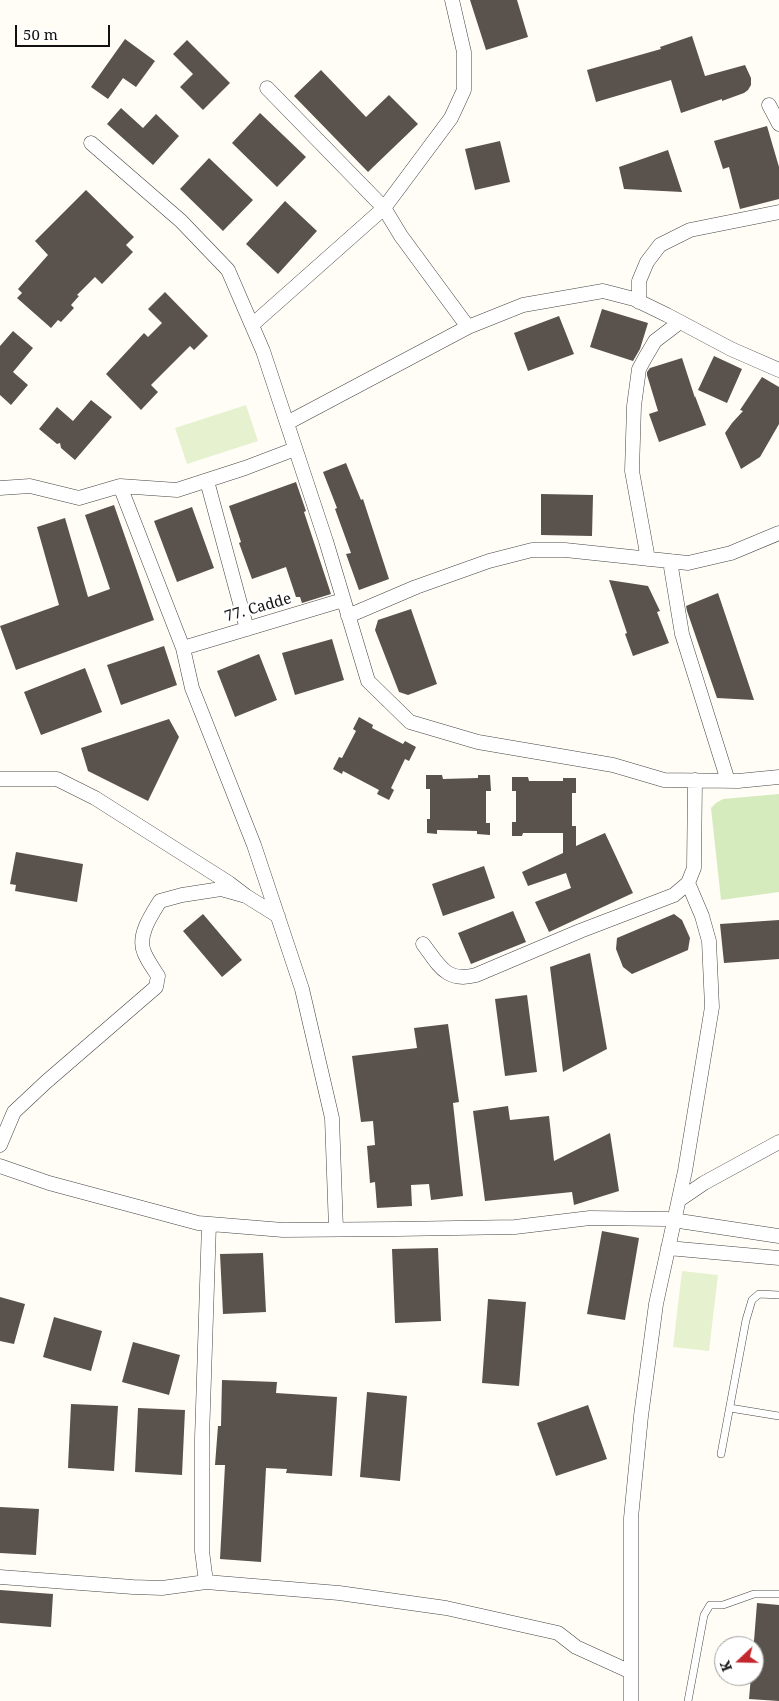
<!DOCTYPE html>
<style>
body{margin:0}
#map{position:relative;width:779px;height:1701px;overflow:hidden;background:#fffdf5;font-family:"Noto Serif",serif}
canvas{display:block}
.north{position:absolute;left:714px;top:1636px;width:50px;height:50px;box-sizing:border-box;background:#fff;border:1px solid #a0a0a0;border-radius:50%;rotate:249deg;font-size:14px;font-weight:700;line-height:20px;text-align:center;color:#111}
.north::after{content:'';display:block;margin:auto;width:18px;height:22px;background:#c4262e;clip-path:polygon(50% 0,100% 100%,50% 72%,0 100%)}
.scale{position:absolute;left:15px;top:25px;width:95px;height:22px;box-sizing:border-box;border:2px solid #111;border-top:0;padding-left:6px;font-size:15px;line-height:18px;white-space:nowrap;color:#111;-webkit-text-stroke:4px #fff;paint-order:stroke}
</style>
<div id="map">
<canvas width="779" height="1701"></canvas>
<div class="north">K</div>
<div class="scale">50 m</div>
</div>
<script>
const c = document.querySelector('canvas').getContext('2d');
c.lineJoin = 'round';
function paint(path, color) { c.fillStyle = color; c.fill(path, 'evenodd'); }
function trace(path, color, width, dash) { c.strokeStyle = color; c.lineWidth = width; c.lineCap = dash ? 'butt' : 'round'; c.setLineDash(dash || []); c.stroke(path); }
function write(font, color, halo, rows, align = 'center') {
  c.font = font + ' "Noto Serif",serif'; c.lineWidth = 5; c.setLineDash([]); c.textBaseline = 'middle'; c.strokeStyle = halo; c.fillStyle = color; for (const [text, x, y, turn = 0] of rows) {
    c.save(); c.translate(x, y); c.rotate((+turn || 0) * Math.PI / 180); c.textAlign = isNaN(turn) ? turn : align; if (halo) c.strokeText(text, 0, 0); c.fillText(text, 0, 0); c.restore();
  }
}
paint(new Path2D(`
 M779 794V892L721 900 711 808 716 803 723 799Z`), '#d5ebbd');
paint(new Path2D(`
 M246 405 258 441 187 464 175 428Z
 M682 1271 718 1275 709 1351 673 1347Z`), '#e6f2cf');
paint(new Path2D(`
 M470 0H517L528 37 486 50Z
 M692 36 705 76 745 65 751 78V85L748 90 744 93 722 101V99L681 113 671 80 596 102 587 70 661 49 660 47Z
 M125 39 155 61 136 87 123 78 108 99 91 87Z
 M187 40 230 83 203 110 180 87 193 74 173 54Z
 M321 70 366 117 389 95 418 124 368 172 294 96Z
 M121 108 143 128 156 114 179 136 153 165 107 124Z
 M260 113 306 157 277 187 232 143Z
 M767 126 779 167V199L740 209 729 167 723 169 714 141Z
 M500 141 510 182 475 190 465 149Z
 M668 150 682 192 624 189 619 167Z
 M209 158 253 200 223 231 180 189Z
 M86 190 134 237 126 245 133 252 102 284 95 277 77 295 79 296 71 305 74 308 61 322 58 320 51 328 17 298 22 293 18 289 48 255 35 241Z
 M285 201 317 231 278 274 246 244Z
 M165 292 208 336 194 350 190 346 151 385 158 392 141 410 106 374 144 333 148 337 162 323 148 309Z
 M602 309 648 323 640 349 633 361 590 347Z
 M559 316 574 354 528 371 514 333Z
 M13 331 33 348 13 372 28 385 11 405 0 395V346Z
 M714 356 742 369 727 403 698 390Z
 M682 358 695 398V396L706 425 659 442 649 414 658 411 647 375V372L650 368Z
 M762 377 779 387V424L760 457 741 469 725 433 732 423 743 411 740 410Z
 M91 400 112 417 75 460 61 448 60 443 57 444 39 429 57 407 73 421Z
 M346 463 361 500 363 499 389 579 359 590 346 554 351 553 335 509 337 508 323 472Z
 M296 482 306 511 304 512 331 594 302 603 300 597H296L286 567 252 579 239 543 241 542 229 506Z
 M541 494 593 495 592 536 541 535Z
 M114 505 154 620 16 670 0 626 59 605 37 527 65 518 88 597 110 589 85 515Z
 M192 507 214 568 177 582 154 521Z
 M609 580 648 586 660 611 657 612 669 643 633 656 625 634 627 633Z
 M718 593 754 700 717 698 687 611 686 606Z
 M411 609 437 684 408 695 399 692 375 630 378 620Z
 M332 639 344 680 295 695 282 653Z
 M164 646 177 685 121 705 107 665Z
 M259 654 277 700 235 717 217 671Z
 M85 668 102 712 41 735 24 692Z
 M359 717 373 725 372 728 403 744 405 741 416 747 409 761 405 759 391 788 394 790 389 800 377 794 379 790 343 771 342 774 333 769 339 757 342 758 356 731 353 729Z
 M169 719 179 737 148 801 88 771 81 748Z
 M426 775H442L443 779 478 778V775H490L491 791H486V823H490V835L477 834V831L437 830V834L427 833V819H430V789H426Z
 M512 777H528L529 781H563V778H576V793H572V826H576V846L605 833 633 893 549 932 535 902 571 888 566 873 528 886 522 872 563 853V833H523L522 836H512V822H516V791H512Z
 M16 852 83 864 77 902 15 891 16 885 10 884Z
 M484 866 495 898 443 916 432 884Z
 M513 911 526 942 471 964 458 933Z
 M203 914 242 960 222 977 183 931Z
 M674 914 682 920 690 938 688 950 632 974 623 967 616 949 617 938Z
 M779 920V959L724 963 720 924Z
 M590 953 607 1049 563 1072 550 967Z
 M527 995 537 1072 505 1076 495 999Z
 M448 1024 459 1102 453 1103 463 1196 431 1200 429 1184 411 1185 412 1206 377 1208 375 1182 370 1183 367 1146 375 1145 373 1121 361 1122 352 1056 417 1048 414 1028Z
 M508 1106 510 1120 549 1116 554 1161 610 1133 619 1191 574 1205 572 1192 485 1201 473 1111Z
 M602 1231 639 1238 625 1320 587 1314Z
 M438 1248 441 1321 395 1323 392 1249Z
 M263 1253 266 1312 223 1314 220 1254Z
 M0 1297 25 1304 14 1344 0 1341Z
 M488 1299 526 1302 519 1386 482 1383Z
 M54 1317 102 1331 91 1371 43 1357Z
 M133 1342 180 1355 169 1395 122 1382Z
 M222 1380 277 1382 276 1393 337 1397 332 1476 286 1473 287 1469 266 1468 261 1562 220 1559 225 1465H215L218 1426H221Z
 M367 1392 407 1396 400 1481 360 1477Z
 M71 1404 118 1406 114 1471 68 1468Z
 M588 1405 607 1459 556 1476 537 1423Z
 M138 1408 185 1410 182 1475 135 1472Z
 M0 1507 39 1509 36 1555 0 1553Z
 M0 1590 53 1594 51 1627 0 1623Z
 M757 1603 779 1605V1701L749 1699 751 1676H754V1641Z`), '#5a524d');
const service = new Path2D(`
 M730 1408 779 1416
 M721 1454 746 1320 752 1300 759 1294 779 1295
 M688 1701 704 1615 710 1605H723L754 1594H779`);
const minor = new Path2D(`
 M267 88 384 208 401 236 468 327
 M769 105 779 124
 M91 143 181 221 228 270 263 351 326 541 368 681 410 722 478 742 613 765 664 780 738 781 779 777
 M639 302V281L647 262 660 245 690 230 779 212
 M252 325 384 208 451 118 464 90V52L452 0
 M287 423 468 327 523 305 603 291 634 299 667 315 731 349 779 370
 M207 481 247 629
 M120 486 183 648 192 688 254 845 302 989 332 1118 336 1229
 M0 488 30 486 79 498 120 486 177 490 245 468 295 449
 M648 559 632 471 634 406 639 369 645 358 655 341 680 322
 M670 561 682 634 728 781
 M348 616 416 587 489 561 532 550H565L688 563 731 553 779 533
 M183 648 343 600
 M0 779H57L95 798 229 883 246 896 278 916
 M423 944C439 965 446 983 476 975L580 931 674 895 688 883 694 868 695 780
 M0 1145 14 1112 46 1082 156 987 158 976C153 968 147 960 144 952 137 935 152 914 160 901L182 895 221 889 246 896
 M0 1166 49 1183 198 1223 283 1230 397 1229 515 1227 590 1218 666 1219 779 1236
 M679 1200 704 1183 779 1142
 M668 1248 779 1258
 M0 1577 133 1587 162 1588 206 1582 339 1593 446 1608 558 1633 576 1647 631 1672
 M206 1582 202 1551V1438L209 1224
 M631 1701V1518L641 1416 656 1304 685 1171 712 1007 709 941 702 916 688 883`);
trace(service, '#444', 8);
trace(minor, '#444', 15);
trace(service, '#fff', 7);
trace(minor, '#fff', 14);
write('15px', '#111', '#fff', [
 ["77. Cadde",258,608,-16]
]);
</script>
